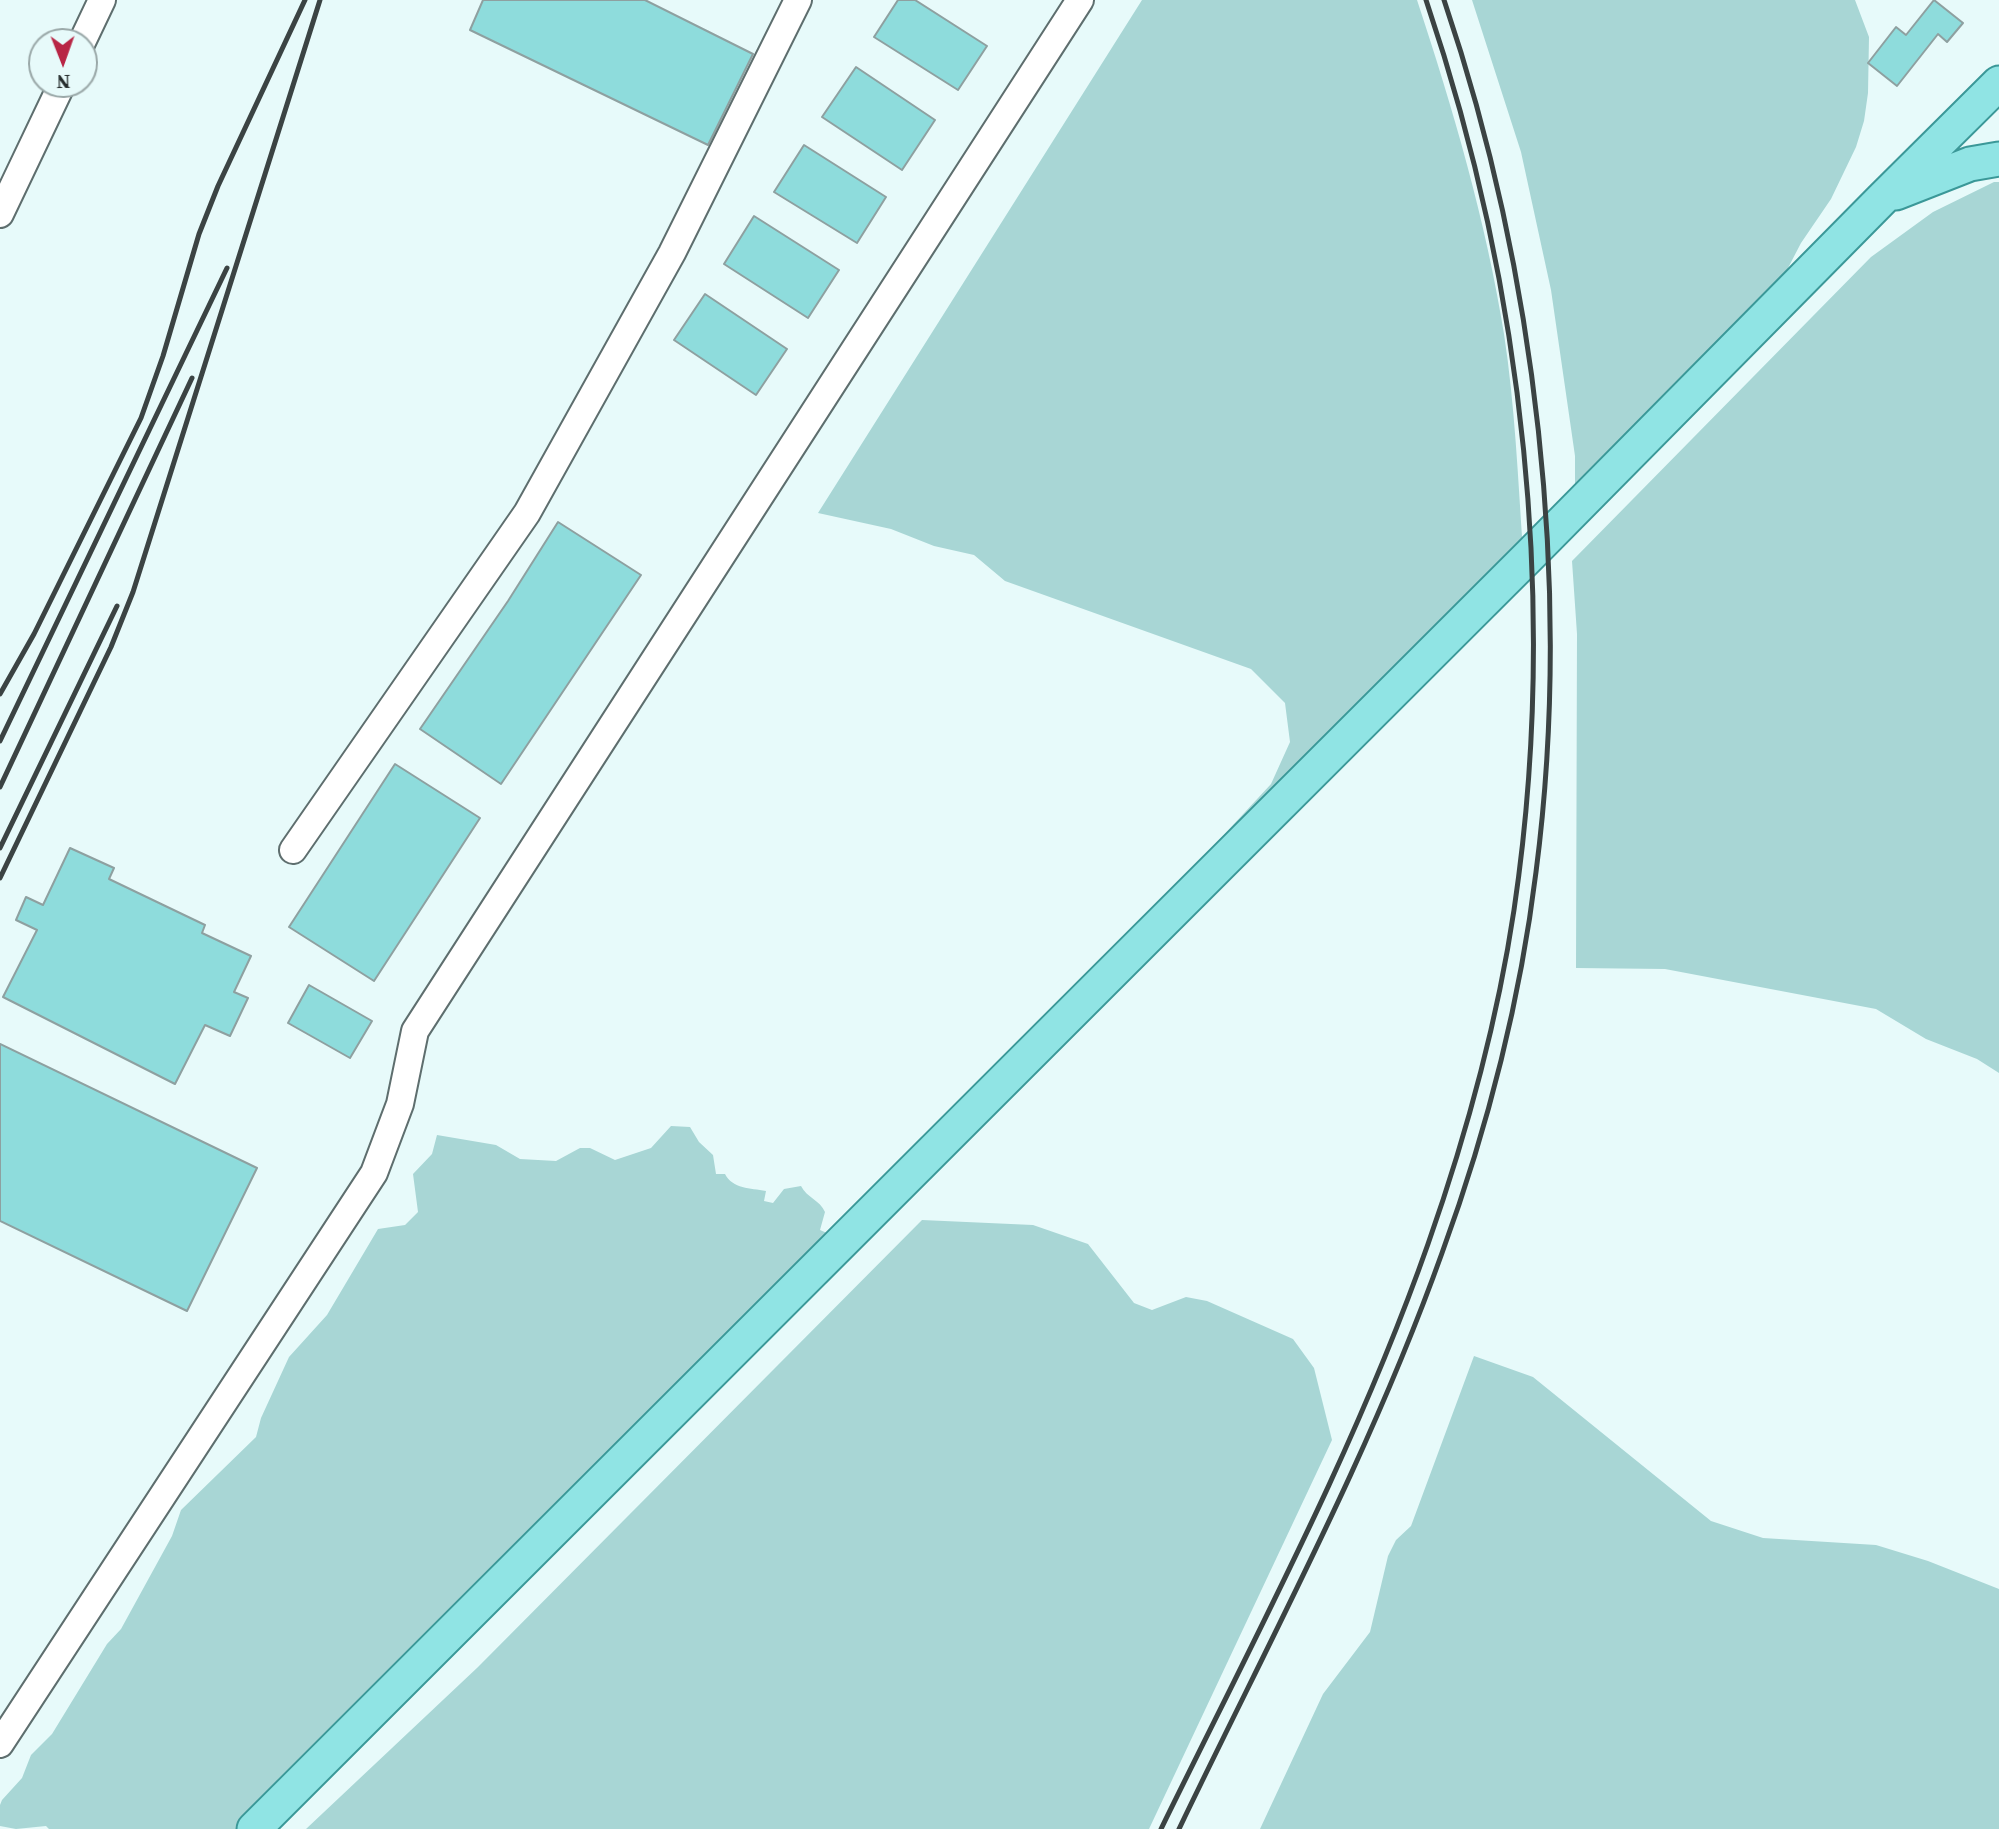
<!DOCTYPE html>
<style>
body{margin:0}
#map{position:relative;width:1999px;height:1829px;overflow:hidden;background:#e7fafa;font-family:"Source Serif 4",serif}
canvas{display:block}
.north{position:absolute;left:28px;top:28px;width:70px;height:70px;box-sizing:border-box;background:#e7fafa;border:2px solid #9aa8a8;border-radius:50%;rotate:179deg;font-size:19px;font-weight:700;line-height:28px;text-align:center;color:#262d2d}
.north::after{content:'';display:block;margin:auto;width:24px;height:32px;background:#b82645;clip-path:polygon(50% 0,100% 100%,50% 72%,0 100%)}
</style>
<div id="map">
<canvas width="1999" height="1829"></canvas>
<div class="north">N</div>
</div>
<script>
const c = document.querySelector('canvas').getContext('2d');
c.lineJoin = 'round';
function paint(path, color) { c.fillStyle = color; c.fill(path, 'evenodd'); }
function trace(path, color, width, dash) { c.strokeStyle = color; c.lineWidth = width; c.lineCap = dash ? 'butt' : 'round'; c.setLineDash(dash || []); c.stroke(path); }
paint(new Path2D(`
 M1142 0H1417C1453 109 1486 221 1504 334 1515 406 1518 479 1523 551L1105 963 1271 784 1290 742 1285 703 1251 669 1005 581 974 555 934 546 891 529 818 513Z
 M1472 0H1855L1869 37 1868 93 1864 121 1856 147 1831 199 1801 243 1775 293 1575 501V456L1551 290 1521 152Z
 M1994 182H1999V1073L1977 1059 1926 1039 1876 1009 1665 969 1576 968 1577 634 1572 561 1871 257 1933 212Z
 M671 1126 690 1127 699 1142 713 1155 716 1174H725C733 1189 750 1188 766 1191L764 1201 773 1203 784 1189 801 1186C807 1198 820 1200 825 1212L820 1230 836 1237 248 1829H49L46 1826 16 1829 0 1826V1805L2 1800 22 1778 31 1755 52 1734 107 1644 121 1629 172 1536 181 1510 256 1437 261 1418 289 1357 327 1315 378 1229 405 1225 418 1212 413 1174 432 1154 437 1135 496 1145 520 1159 556 1161 580 1148H590L615 1160 651 1148Z
 M922 1220 1033 1225 1088 1244 1134 1303 1152 1310 1186 1297 1207 1301 1293 1339 1314 1368 1332 1440 1149 1829H306L478 1667Z
 M1474 1356 1533 1377 1711 1521 1763 1538 1876 1545 1928 1561 1999 1589V1829H1260L1323 1694 1370 1632 1388 1556 1396 1540 1411 1526Z`), '#a8d6d5');
const building = new Path2D(`
 M483 0H645L753 54 708 145 470 30Z
 M898 0H915L987 46 958 90 874 37Z
 M1934 0 1963 23 1947 42 1938 34 1897 86 1868 63 1896 27 1906 35Z
 M856 67 935 120 902 170 822 117Z
 M804 145 886 197 857 243 774 192Z
 M754 216 839 270 808 318 724 264Z
 M705 294 787 349 756 395 674 340Z
 M558 522 641 575 501 784 420 729 508 601Z
 M395 764 480 818 374 981 289 927Z
 M70 848 114 868 109 879 205 925 202 933 251 956 234 992 248 998 230 1036 205 1025 175 1084 3 997 37 930 16 920 26 897 43 905Z
 M309 985 372 1021 350 1058 288 1023Z
 M0 1044 257 1168 187 1311 0 1221Z`);
paint(building, '#8edcdc');
trace(building, '#8ea0a0', 2);
const minor = new Path2D(`
 M82 42 102 0
 M0 214 62 84
 M293 850 527 513 672 253 798 0
 M0 1744 374 1173 400 1104 415 1031 1080 0`);
const major = new Path2D(`
 M1896 193 1970 164 1999 159
 M254 1829 1530 555 1881 200 1999 83`);
trace(minor, '#5e6e6e', 30);
trace(major, '#3b9898', 37);
trace(minor, '#fff', 26);
trace(major, '#90e4e4', 33);
trace(new Path2D(`
 M0 694 34 634 141 418 163 356 199 234 218 186 305 0
 M0 741 227 268
 M0 787 192 378
 M0 848 117 606
 M0 878 111 647 133 592 320 0
 M1161 1829C1255 1637 1357 1446 1428 1244 1466 1136 1497 1023 1514 910 1559 608 1524 289 1426 0
 M1179 1829C1270 1639 1371 1452 1442 1253 1487 1130 1520 1002 1536 872 1573 587 1536 271 1444 0`), '#3b4343', 5);
</script>
